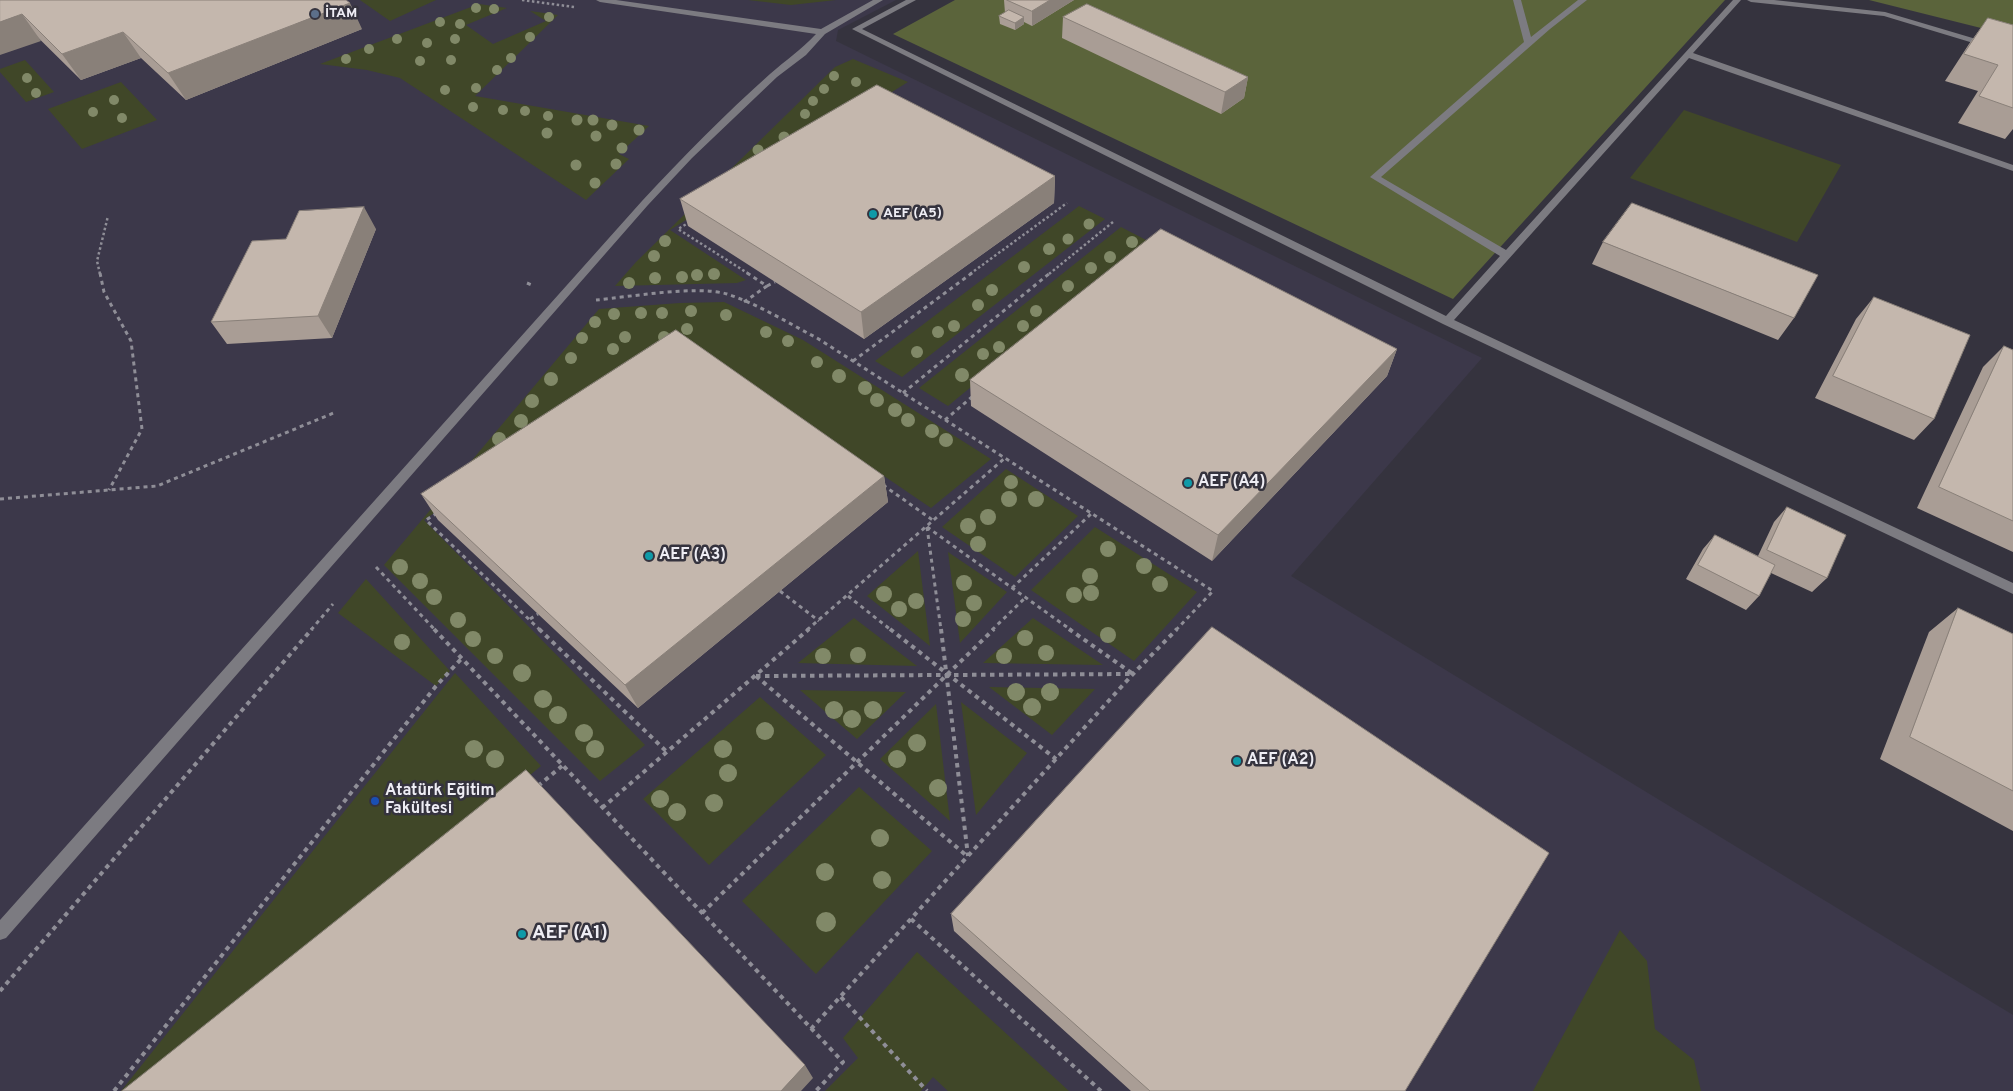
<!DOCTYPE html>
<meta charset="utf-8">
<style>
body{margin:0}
canvas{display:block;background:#35333e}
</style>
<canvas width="2013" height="1091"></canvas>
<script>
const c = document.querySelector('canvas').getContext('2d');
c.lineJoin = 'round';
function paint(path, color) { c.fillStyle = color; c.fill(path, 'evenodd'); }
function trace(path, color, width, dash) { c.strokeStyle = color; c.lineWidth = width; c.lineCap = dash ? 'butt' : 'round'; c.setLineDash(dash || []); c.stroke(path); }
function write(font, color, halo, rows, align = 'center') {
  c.font = font + ' Overpass,sans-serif'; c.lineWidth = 5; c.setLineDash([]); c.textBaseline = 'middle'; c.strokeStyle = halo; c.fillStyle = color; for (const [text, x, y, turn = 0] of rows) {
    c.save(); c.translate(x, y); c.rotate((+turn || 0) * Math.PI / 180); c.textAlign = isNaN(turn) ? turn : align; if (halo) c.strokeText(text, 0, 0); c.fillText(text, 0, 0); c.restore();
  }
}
paint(new Path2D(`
 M0 0H896L838 30 836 41 1482 358 1291 576 2013 1015V1091H0Z`), '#3c384a');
paint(new Path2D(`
 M360 0H436L390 21Z
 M748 0H836L791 5Z
 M479 4 507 8 466 25 493 44 546 21 530 11 558 15 475 96 649 126 619 154 629 159 586 200 400 78 367 70 320 64Z
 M853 59 908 82 670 230 746 280 737 283 615 286 636 262 835 67Z
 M25 60 54 92 26 102 0 72V69Z
 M121 82 157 120 82 149 48 109Z
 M1684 110 1841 165 1797 242 1630 178Z
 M1079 206 1105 219 902 377 875 361Z
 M1121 227 1148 241 948 406 919 388Z
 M724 302 803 340 991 459 931 508 686 341 424 520 645 745 600 781 384 565 599 309 680 303Z
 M1006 469 1078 516 1015 577 942 527Z
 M1095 527 1197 592 1134 661 1031 590Z
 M918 551 930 646 867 596Z
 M948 552 1007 592 960 643Z
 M366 579 450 671 436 686 338 613Z
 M854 618 917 666 798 663Z
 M1033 618 1103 665 983 663Z
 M455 673 541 766 149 1091H121Z
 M989 687 1095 689 1052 735Z
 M800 690 905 692H906L857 739Z
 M760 697 826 755 709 865 643 799Z
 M961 702 1027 753 976 815Z
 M936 704 950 821 880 759Z
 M859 787 932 851 816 974 742 901Z
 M1620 930 1647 961 1655 1029 1694 1060 1701 1091H1533Z
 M917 952 1069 1091H948L933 1077 921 1091H825L858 1058 843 1038Z`), '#404728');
paint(new Path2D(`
 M955 0H1725L1453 299 893 34Z
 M1861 0H2013V36L1869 0Z`), '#5b643b');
trace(new Path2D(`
 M522 0 574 7
 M690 222 678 229 749 274
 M100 274 97 261 108 216
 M970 274 1067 203
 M1049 274 1113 222`), '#8f8e97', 2.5, [2.5, 2.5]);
trace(new Path2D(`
 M100 273 104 292 131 341 142 429 109 490
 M527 283 534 286
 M767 286 775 282
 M596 300C630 297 695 285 727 294 758 304 788 323 817 338L1213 591 1176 630
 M744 302 767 286 747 273
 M853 361 972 273
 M903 393 1050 273
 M945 420 973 396
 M883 485 934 521
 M0 499 157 486 336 412
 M437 513 426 520 540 630
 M927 527 941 630
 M927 527 1071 630
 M376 567 435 630
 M1012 588 1092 513
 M780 591 819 621
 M848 596 891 630
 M530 619 538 614
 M311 630 333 604
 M807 630 1005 458
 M992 630 1026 597`), '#8f8e97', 3, [4, 4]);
trace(new Path2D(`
 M434 629 843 1062 816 1091
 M539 629 667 752
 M890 629 1056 759
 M941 629 968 856
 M1069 629 1133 674
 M756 676 1133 674
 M756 676 967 856
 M538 786 562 766
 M602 808 809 629
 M702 913 994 629
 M911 919 1101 1091
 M0 991 312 629
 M841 997 927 1091
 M811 1029 1133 674 1177 629
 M114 1091 436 686 462 658`), '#8f8e97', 4, [4.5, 4.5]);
paint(new Path2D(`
 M596 0H616L821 29 873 0H883L825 34 806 55 777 77 692 158 648 205 6 938 0 940V920L642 201C683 157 725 114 770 74 786 60 801 50 816 34L600 2Z
 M906 0H916L862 29 1446 316 1500 256 1370 177 1524 42 1513 0H1521L1531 37 1578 0H1587L1550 29 1381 177 1506 250 1733 0H1741L1693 53 2013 165V171L1689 58 1454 320 2013 583V594L1443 324 852 29Z
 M1747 0H1774L1885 12 2013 50V55L1884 16 1751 2Z`), '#7c7b81');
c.fillStyle = '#818968';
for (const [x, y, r] of [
 [476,8,5],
 [494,9,5],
 [549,17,5],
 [440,22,5],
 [460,24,5],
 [530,37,5],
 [397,39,5],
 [455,39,5],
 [427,43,5],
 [369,49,5],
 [511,58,5],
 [346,59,5],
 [451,60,5],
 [420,61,5],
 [497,70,5],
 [834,76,5],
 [27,78,5],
 [856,82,5],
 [476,88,5],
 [824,89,5],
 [445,90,5],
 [36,93,5],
 [114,100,5],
 [813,101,5],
 [473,107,5],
 [503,110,5],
 [525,111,5],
 [93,112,5],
 [805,114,5],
 [548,116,5],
 [122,118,5],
 [577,120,5.5],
 [593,120,5.5],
 [612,125,5.5],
 [639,130,5.5],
 [547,133,5.5],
 [596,136,5.5],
 [784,137,5.5],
 [622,148,5.5],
 [758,150,5.5],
 [616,164,5.5],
 [576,165,5.5],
 [595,183,5.5],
 [1089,224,5.5],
 [1068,239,5.5],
 [665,241,6],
 [1132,242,6],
 [1049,249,6],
 [654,256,6],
 [1110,257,6],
 [1024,267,6],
 [1091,268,6],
 [714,274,6],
 [697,275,6],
 [682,277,6],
 [655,278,6],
 [629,283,6],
 [1068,286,6],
 [992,290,6],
 [978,305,6],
 [691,311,6],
 [1036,311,6],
 [641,313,6],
 [662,313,6],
 [614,314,6],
 [726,315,6],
 [595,322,6],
 [954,326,6],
 [1023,326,6],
 [687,329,6],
 [766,332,6],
 [938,332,6],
 [625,337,6],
 [664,337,6],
 [582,338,6],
 [788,341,6],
 [999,347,6],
 [613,349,6],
 [917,352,6],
 [983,354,6],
 [571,358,6],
 [817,362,6],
 [962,375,7],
 [839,376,7],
 [551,379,7],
 [865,388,7],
 [877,400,7],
 [532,401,7],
 [895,410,7],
 [908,420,7],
 [521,421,7],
 [932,431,7],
 [499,439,7],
 [946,440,7],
 [1011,482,7],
 [1009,499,8],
 [1036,499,8],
 [988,517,8],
 [968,526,8],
 [978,544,8],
 [1108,549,8],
 [1144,566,8],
 [400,567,8],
 [1090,576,8],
 [420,581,8],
 [964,583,8],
 [1160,584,8],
 [1091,593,8],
 [884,594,8],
 [1074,595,8],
 [434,597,8],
 [916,601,8],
 [974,603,8],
 [899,609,8],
 [963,619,8],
 [458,620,8],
 [1108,635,8],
 [1025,638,8],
 [473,639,8],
 [402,642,8],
 [1046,653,8],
 [858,655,8],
 [495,656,8],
 [823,656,8],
 [1004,656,8],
 [522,673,9],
 [1016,692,9],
 [1050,692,9],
 [543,699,9],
 [1032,707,9],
 [834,710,9],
 [873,710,9],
 [558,715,9],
 [852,719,9],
 [765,731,9],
 [584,733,9],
 [917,743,9],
 [474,749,9],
 [595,749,9],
 [723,749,9],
 [495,759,9],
 [897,759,9],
 [728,773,9],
 [938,788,9],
 [660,799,9],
 [714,803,9],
 [677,812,9],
 [880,838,9],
 [825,872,9],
 [882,880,9],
 [826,922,10]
]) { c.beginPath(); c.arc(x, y, r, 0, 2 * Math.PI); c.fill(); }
paint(new Path2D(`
 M0 0 362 29 186 100 141 58 81 80Z
 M1004 0H1074L1032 26 1024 22V24L1015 30 1000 24 999 16 1005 13Z
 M1063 17 1248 77 1244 98 1221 114 1062 38Z
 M1988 18 2013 25V129L2005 139 1958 123 1978 91 1945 81 1969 44Z
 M1055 176 1054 203 864 339 688 226 680 199Z
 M376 229 332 338 227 344 211 322 286 239Z
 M1603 242 1794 318 1778 340 1592 264Z
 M1874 297 1934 419 1914 440 1815 398 1856 319Z
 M2004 346 2013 350V552L1917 508 1983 367Z
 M1397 349 1387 376 1212 561 971 406 970 380Z
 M884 476 888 502 638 708 438 520 421 494Z
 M1787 507 1827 578 1812 592 1771 573 1759 596 1746 610 1686 579 1703 549 1715 535 1758 556 1774 522Z
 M1958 608 2013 634V831L1880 759 1929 632Z
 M951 914 1405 1091H1131L954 931Z`), '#a99d95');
paint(new Path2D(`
 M1050 0H1074L1032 26V11Z
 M350 3 362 29 186 100 168 73Z
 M22 14 41 41 0 55V22Z
 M1024 17V24L1015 30V23Z
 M123 32 141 58 81 80 62 54Z
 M1248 77 1244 98 1221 114 1225 92Z
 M1055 176 1054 203 864 339 861 312Z
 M364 207 376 229 332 338 318 316Z
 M1397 349 1387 376 1212 561 1218 535Z
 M884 476 888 502 638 708 625 685Z
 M805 1065 813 1078 801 1091H781Z`), '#898079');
const building = new Path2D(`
 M0 0H346L350 3 168 73 123 32 62 54 22 14 0 22Z
 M1007 0H1050L1032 11Z
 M1087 4 1248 77 1225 92 1063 17Z
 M1009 10 1024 17 1015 23 999 16Z
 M1988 18 2013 25V108L1979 96 1998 65 1964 54Z
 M877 85 1055 176 861 312 680 199Z
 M1632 203 1818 275 1794 318 1603 242Z
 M364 207 318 316 211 322 252 241 286 239 299 211Z
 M1161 229 1397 349 1218 535 970 380Z
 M1874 297 1970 335 1934 419 1833 376Z
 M676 330 884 476 625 685 421 494Z
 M2004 346 2013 350V521L1939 487Z
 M1787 507 1846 535 1827 578 1767 550Z
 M1715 535 1775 565 1759 596 1698 565Z
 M1958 608 2013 634V791L1910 737Z
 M1212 627 1549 853 1405 1091H1150L951 914Z
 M526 770 805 1065 781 1091H122Z`);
paint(building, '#c4b7ad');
trace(building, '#898079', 1);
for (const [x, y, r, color] of [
 [315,14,5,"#5c6f8a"],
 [873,214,5,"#0f9aa8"],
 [1188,483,5,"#0f9aa8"],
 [649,556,5,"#0f9aa8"],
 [1237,761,5,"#0f9aa8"],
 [375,801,5,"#1a4fb4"],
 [522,934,5,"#0f9aa8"]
]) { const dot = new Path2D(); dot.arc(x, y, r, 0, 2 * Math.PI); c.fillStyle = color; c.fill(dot); trace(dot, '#35333e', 2); }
write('bold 14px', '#eeedf4', '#35333e', [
 ["İTAM",325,14],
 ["AEF (A5)",883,214]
], 'left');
write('bold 16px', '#eeedf4', '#35333e', [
 ["AEF (A4)",1198,483],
 ["AEF (A3)",659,556],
 ["AEF (A2)",1247,761],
 ["Atatürk Eğitim",385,792],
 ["Fakültesi",385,810]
], 'left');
write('bold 19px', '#eeedf4', '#35333e', [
 ["AEF (A1)",532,934]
], 'left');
</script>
